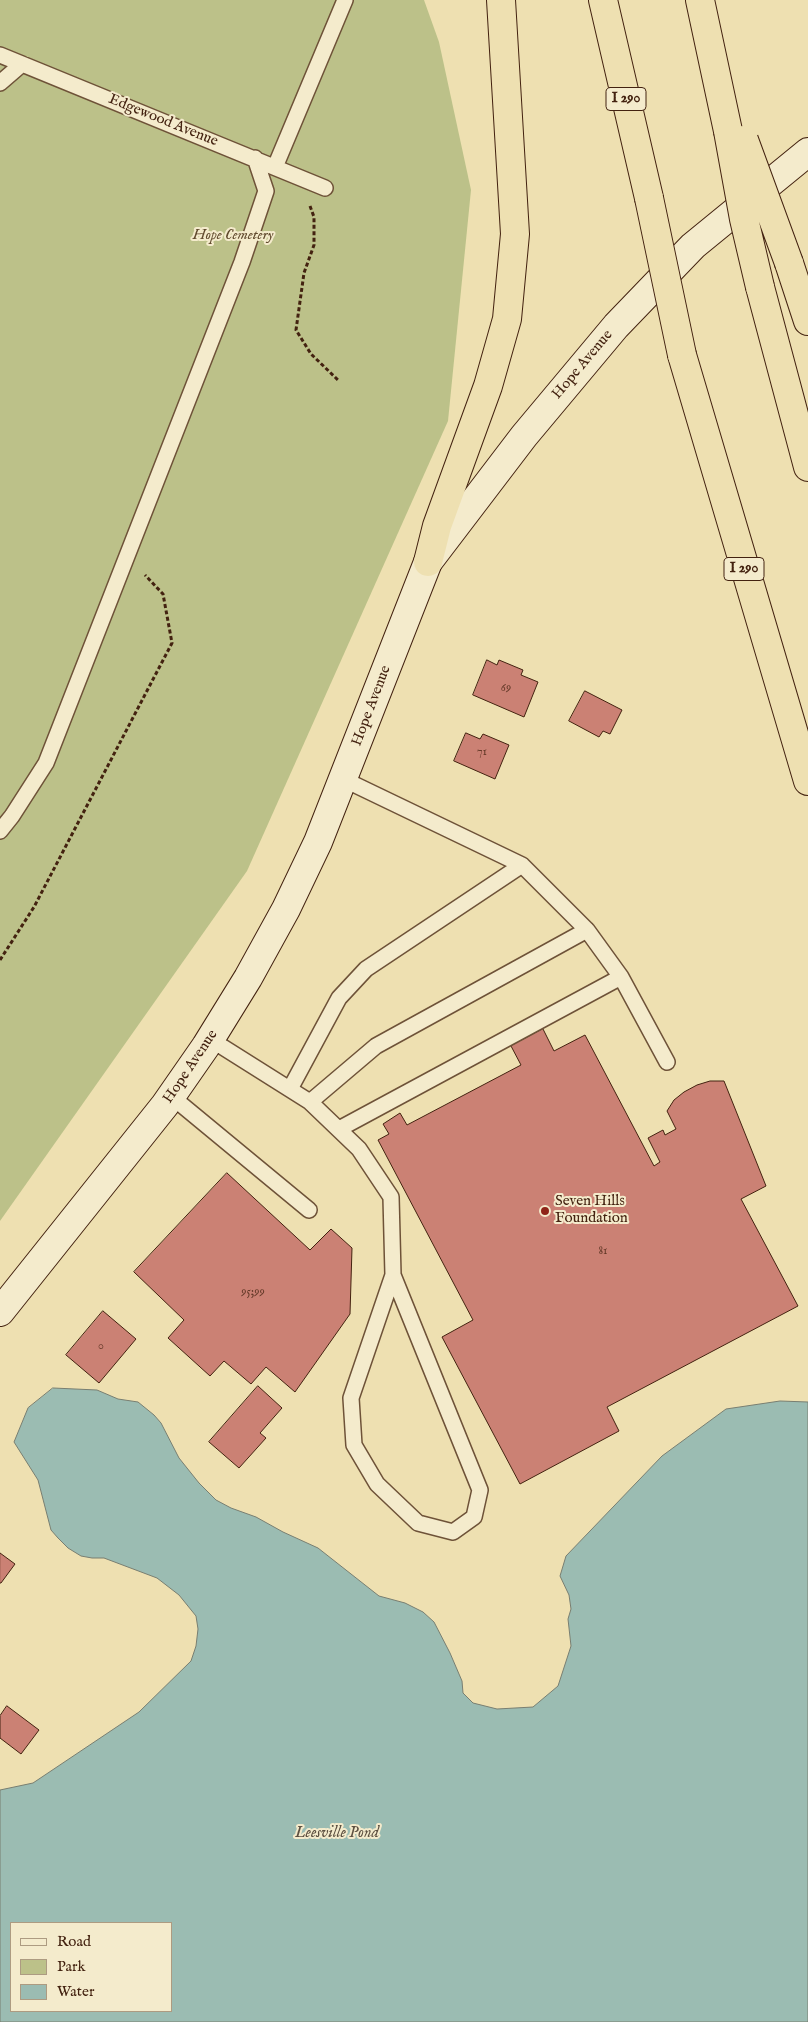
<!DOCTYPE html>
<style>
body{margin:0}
#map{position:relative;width:808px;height:2022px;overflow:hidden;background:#eee0b1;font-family:"IM FELL English",serif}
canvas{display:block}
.legend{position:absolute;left:10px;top:1922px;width:162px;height:90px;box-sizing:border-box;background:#f4ebcc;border:1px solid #ad9b81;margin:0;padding:6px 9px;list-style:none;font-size:15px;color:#432210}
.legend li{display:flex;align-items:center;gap:10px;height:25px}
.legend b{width:25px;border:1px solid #ad9b81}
</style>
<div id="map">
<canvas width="808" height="2022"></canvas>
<ul class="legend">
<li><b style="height:6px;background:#f4ebcc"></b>Road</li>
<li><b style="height:14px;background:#bcc189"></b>Park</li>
<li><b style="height:14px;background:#9bbcb2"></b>Water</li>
</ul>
</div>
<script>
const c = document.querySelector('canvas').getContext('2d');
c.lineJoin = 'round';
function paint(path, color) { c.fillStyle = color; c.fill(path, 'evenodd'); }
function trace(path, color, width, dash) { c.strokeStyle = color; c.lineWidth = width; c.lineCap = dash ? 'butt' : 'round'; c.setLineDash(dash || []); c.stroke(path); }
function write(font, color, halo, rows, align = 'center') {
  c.font = font + ' "IM FELL English",serif'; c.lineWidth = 4; c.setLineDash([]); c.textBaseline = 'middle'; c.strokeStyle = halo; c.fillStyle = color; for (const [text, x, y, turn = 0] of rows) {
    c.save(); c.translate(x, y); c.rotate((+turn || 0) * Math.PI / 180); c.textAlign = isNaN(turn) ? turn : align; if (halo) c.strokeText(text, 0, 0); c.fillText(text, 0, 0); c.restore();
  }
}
paint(new Path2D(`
 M0 0H424L439 42 471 190 448 421 247 871 0 1221Z`), '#bcc189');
const water = new Path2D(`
 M53 1388 97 1390 118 1399 138 1402 154 1415 161 1423 179 1458 199 1483 216 1500 231 1508 256 1517 283 1532 318 1548 379 1596 405 1603 423 1612 434 1622 450 1653 462 1681 463 1693 473 1703 497 1709 533 1707 558 1686 571 1646 568 1619 571 1609 569 1595 560 1576 566 1556 662 1456 726 1409 780 1401 808 1402V2022H0V1790L33 1783 139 1712 191 1661 196 1646 198 1629 196 1616 179 1595 157 1578 104 1558H92L81 1556 68 1548 58 1538 51 1530 38 1480 14 1442 28 1408ZM11 1923H171V2011H11Z`);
paint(water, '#9bbcb2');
trace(water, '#787e71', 1);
const building = new Path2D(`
 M487 660 497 665 499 660 523 670 521 675 538 682 524 717 473 695Z
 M585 691 622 710 610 734 603 731 599 737 569 721Z
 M466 733 480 739 483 734 509 745 495 779 454 761Z
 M543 1029 554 1051 585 1035 654 1166 660 1162 648 1138 663 1130 665 1135 676 1129 667 1111 674 1100 684 1092 697 1085 710 1081H724L766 1186 741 1199 798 1306 607 1407 619 1431 520 1484 442 1337 473 1320 378 1140 389 1134 383 1124 400 1113 407 1125 521 1065 511 1046Z
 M227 1173 310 1250 331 1229 352 1248 350 1314 295 1392 266 1367 251 1384 224 1361 210 1376 168 1338 184 1320 134 1272Z
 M103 1311 136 1339 99 1383 66 1355Z
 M258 1386 282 1408 260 1433 266 1438 239 1468 209 1442Z
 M0 1553 15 1564 1 1583H0Z
 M7 1706 39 1730 21 1754 0 1738V1716Z`);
paint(building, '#cb8174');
trace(building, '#432210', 1);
const service = new Path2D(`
 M0 55 325 188
 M0 83 22 64
 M275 167 345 0
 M0 831 12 816 46 763 242 262 266 191 255 158
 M522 865 587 930 621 977 667 1062
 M210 1039 310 1102 359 1149 391 1197 393 1275 351 1398 354 1445 377 1484 418 1523 453 1532 474 1517 480 1490 393 1275
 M290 1089 339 998 366 969 522 865 343 779
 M171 1096 309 1210
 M310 1102 376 1046 587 930
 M339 1129 621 977`);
const secondary = new Path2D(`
 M0 1312 165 1105 206 1046 248 978 286 909 318 842 428 562 524 436 616 326 693 246 808 152`);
const motorway = new Path2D(`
 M603 0 649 198
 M700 0 728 131
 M789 263 808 321
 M760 287 808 467
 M682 355 808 781
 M428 562 437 526 488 386 507 319 515 234 501 0`);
trace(service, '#6e5238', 18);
trace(secondary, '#432210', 30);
trace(motorway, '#432210', 30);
trace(new Path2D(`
 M310 206 314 217V245L304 273 296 330 311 354 338 380
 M0 960 34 907 172 643 163 594 145 575`), '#432210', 3, [4, 2.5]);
trace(service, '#f4ebcc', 15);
trace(secondary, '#f4ebcc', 28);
trace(motorway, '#eee0b1', 28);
const motorwayBridge = new Path2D(`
 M728 131 744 219 760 287
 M744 140 789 263
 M649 198 682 355`);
trace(motorwayBridge, '#432210', 30, []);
trace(motorwayBridge, '#eee0b1', 28);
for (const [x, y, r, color] of [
 [545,1211,5,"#8f2418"]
]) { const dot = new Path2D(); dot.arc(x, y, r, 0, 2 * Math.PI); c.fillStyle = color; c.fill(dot); trace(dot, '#f4ebcc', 2); }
write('12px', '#653a29', null, [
 ["69",506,689],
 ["71",482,753],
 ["81",603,1252],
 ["95;99",253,1293],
 ["0",101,1347]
]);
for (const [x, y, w] of [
 [626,99,40],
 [744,569,40]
]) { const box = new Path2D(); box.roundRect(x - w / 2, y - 11.5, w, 23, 4); c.fillStyle = '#f4ebcc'; c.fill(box); trace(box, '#432210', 1); }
write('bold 14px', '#432210', null, [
 ["I 290",626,99],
 ["I 290",744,569]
]);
write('15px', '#432210', '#f4ebcc', [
 ["Edgewood Avenue",163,121,22],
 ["Hope Avenue",583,365,-50],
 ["Hope Avenue",372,706,-69],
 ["Hope Avenue",191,1067,-56]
]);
write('italic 15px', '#614a2e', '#f4ebcc', [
 ["Hope Cemetery",233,236]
]);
write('15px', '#432210', '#f4ebcc', [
 ["Seven Hills",555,1202],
 ["Foundation",555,1219]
], 'left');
write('italic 16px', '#5d5041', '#f4ebcc', [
 ["Leesville Pond",337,1834]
]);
</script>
